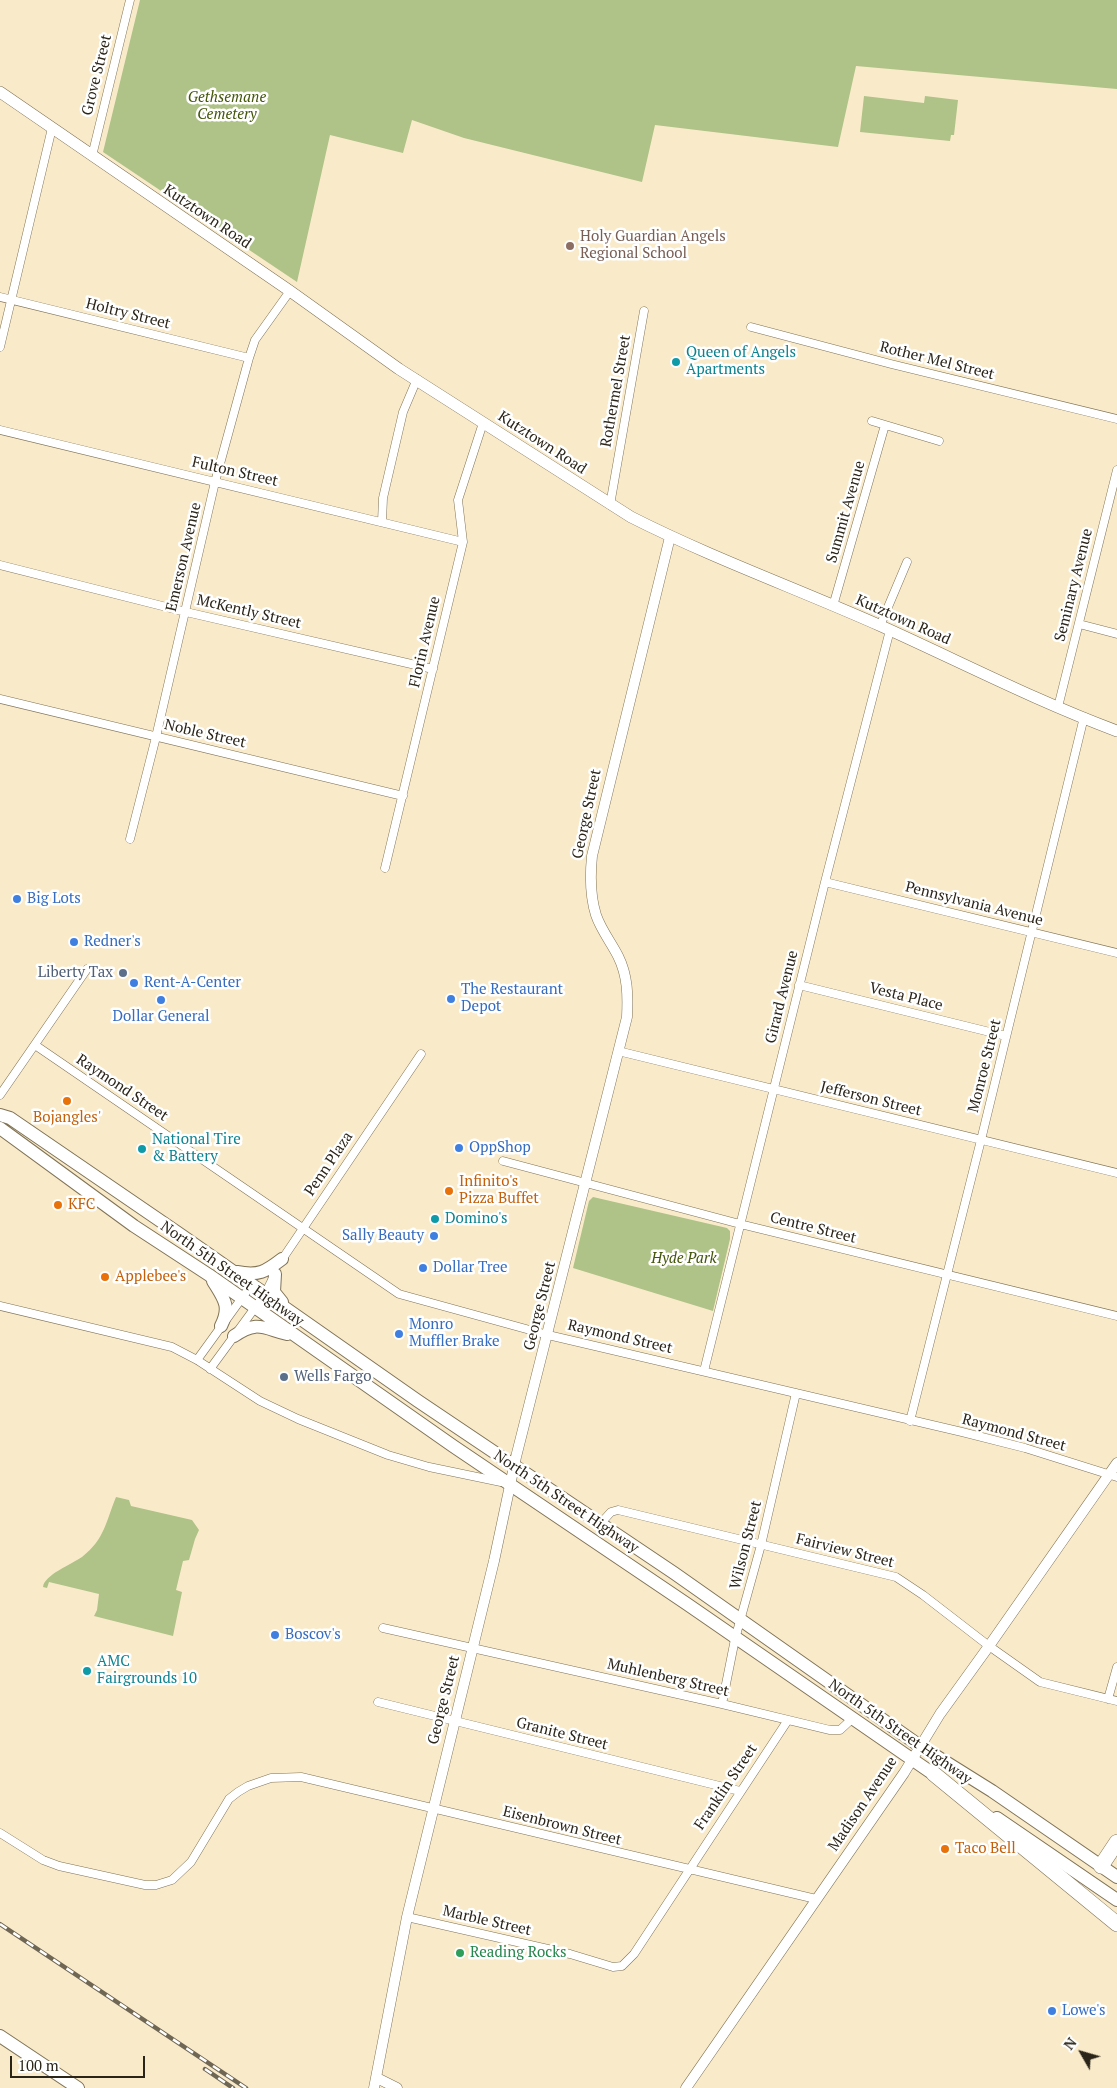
<!DOCTYPE html>
<style>
body{margin:0}
#map{position:relative;width:1117px;height:2088px;overflow:hidden;background:#f9ebca;font-family:"PT Serif",serif}
canvas{display:block}
.north{position:absolute;left:1057px;top:2028px;width:50px;height:50px;-webkit-text-stroke:4px #fff;paint-order:stroke;rotate:308deg;font-size:14px;font-weight:700;line-height:20px;text-align:center;color:#2b2519}
.north::after{content:'';display:block;margin:auto;width:18px;height:22px;background:#2b2519;clip-path:polygon(50% 0,100% 100%,50% 72%,0 100%)}
.scale{position:absolute;left:10px;top:2056px;width:135px;height:22px;box-sizing:border-box;border:2px solid #2b2519;border-top:0;padding-left:6px;font-size:15px;line-height:18px;white-space:nowrap;color:#2b2519;-webkit-text-stroke:4px #fff;paint-order:stroke}
</style>
<div id="map">
<canvas width="1117" height="2088"></canvas>
<div class="north">N</div>
<div class="scale">100 m</div>
</div>
<script>
const c = document.querySelector('canvas').getContext('2d');
c.lineJoin = 'round';
function paint(path, color) { c.fillStyle = color; c.fill(path, 'evenodd'); }
function trace(path, color, width, dash) { c.strokeStyle = color; c.lineWidth = width; c.lineCap = dash ? 'butt' : 'round'; c.setLineDash(dash || []); c.stroke(path); }
function write(font, color, halo, rows, align = 'center') {
  c.font = font + ' "PT Serif",serif'; c.lineWidth = 5; c.setLineDash([]); c.textBaseline = 'middle'; c.strokeStyle = halo; c.fillStyle = color; for (const [text, x, y, turn = 0] of rows) {
    c.save(); c.translate(x, y); c.rotate((+turn || 0) * Math.PI / 180); c.textAlign = isNaN(turn) ? turn : align; if (halo) c.strokeText(text, 0, 0); c.fillText(text, 0, 0); c.restore();
  }
}
paint(new Path2D(`
 M140 0H1117V89L856 66 838 147 655 125 642 182 464 138 412 120 403 153 330 135 297 282 103 152Z
 M864 96 924 103 925 96 958 100 954 135H951L950 141 860 132Z
 M593 1197 727 1228 730 1231V1239L713 1311 573 1268 589 1201Z
 M116 1497 129 1500 131 1506 192 1520 199 1530 195 1539 189 1560 183 1561 176 1590 182 1592 173 1636 94 1616 97 1610 99 1594 49 1582 47 1588 43 1587C44 1575 72 1564 82 1557 105 1539 106 1521 116 1497Z`), '#afc287');
const minor = new Path2D(`
 M92 156 130 0
 M0 297 249 358
 M751 327 891 364 1117 419
 M0 347 52 128
 M872 421 939 441
 M0 430 463 542
 M610 505 644 311
 M382 522 383 498 403 412 417 379
 M0 565 186 612 433 669
 M833 606 885 425
 M1079 624 1117 634
 M880 626 907 562
 M0 699 403 796
 M1058 707 1117 470
 M130 839 156 737 215 482 249 358 255 340 290 291
 M385 868 463 542 458 500 483 423
 M825 882 1117 953
 M799 985 1006 1036
 M35 1045 399 1294 548 1335 962 1432 1025 1448 1117 1477
 M618 1051 1117 1173
 M0 1095 87 969
 M503 1161 740 1224 1117 1316
 M281 1261 421 1054
 M0 1306 172 1347 197 1360 260 1401 298 1419 388 1455 429 1467 501 1482
 M197 1360 252 1284
 M210 1369 265 1294 273 1278
 M704 1371 825 882 890 630
 M910 1421 981 1140 1084 717
 M600 1524 611 1512 618 1510 896 1577 923 1595 989 1646 1040 1682 1117 1701
 M383 1628 722 1704 830 1730H840L853 1718
 M1108 1699 1117 1667
 M378 1702 740 1791
 M722 1704 735 1639 761 1545 796 1393
 M0 1833 43 1860 59 1866 145 1885H156L172 1880 191 1862 229 1799 238 1792 248 1786 271 1778 301 1777 816 1899
 M407 1917 570 1954 613 1967 622 1966 634 1954 788 1720`);
const tertiary = new Path2D(`
 M377 2078 397 2088
 M374 2088 407 1917 494 1561 516 1457 627 1017C628 996 628 976 618 956 611 942 601 930 596 915 590 896 590 876 592 856L670 537
 M686 2088 904 1773 940 1714 989 1646 1117 1463`);
const secondary = new Path2D(`
 M0 92 290 291 399 369 631 517C712 558 798 589 881 626 959 661 1036 701 1117 731`);
const primary = new Path2D(`
 M0 1115 10 1118 181 1235 418 1401 674 1573 920 1746 992 1791 1117 1877
 M0 1128 134 1226 209 1275 453 1446 687 1604 942 1780
 M237 1272C259 1276 265 1272 282 1259
 M275 1274 274 1292 282 1302
 M213 1281C224 1299 231 1306 221 1326
 M234 1336C257 1320 263 1328 287 1334
 M997 1818 1117 1900
 M0 2036 78 2088`);
const motorway = new Path2D(`
 M934 1774 1117 1924
 M1101 1866 1117 1842`);
trace(minor, '#807356', 9);
trace(tertiary, '#807356', 11);
trace(secondary, '#807356', 12);
trace(primary, '#807356', 14);
trace(motorway, '#807356', 16);
trace(minor, '#fff', 8);
trace(tertiary, '#fff', 10);
trace(secondary, '#fff', 11);
trace(primary, '#fff', 12);
trace(motorway, '#fff', 15);
const rail = new Path2D(`
 M0 1924 246 2088
 M205 2069 233 2088`);
trace(rail, '#6f6754', 4.5);
trace(rail, '#fff', 2.5, [8]);
for (const [x, y, r, color] of [
 [570,246,5,"#8d6e63"],
 [676,362,5,"#0f9aa8"],
 [17,899,5,"#3f7fe0"],
 [74,942,5,"#3f7fe0"],
 [123,973,5,"#5c6f8a"],
 [134,983,5,"#3f7fe0"],
 [451,999,5,"#3f7fe0"],
 [161,1000,5,"#3f7fe0"],
 [67,1101,5,"#e8710a"],
 [459,1148,5,"#3f7fe0"],
 [142,1149,5,"#0f9aa8"],
 [449,1191,5,"#e8710a"],
 [58,1205,5,"#e8710a"],
 [435,1219,5,"#0f9aa8"],
 [434,1236,5,"#3f7fe0"],
 [423,1268,5,"#3f7fe0"],
 [105,1277,5,"#e8710a"],
 [399,1334,5,"#3f7fe0"],
 [284,1377,5,"#5c6f8a"],
 [275,1635,5,"#3f7fe0"],
 [87,1671,5,"#0f9aa8"],
 [945,1849,5,"#e8710a"],
 [460,1953,5,"#2e9e5b"],
 [1052,2011,5,"#3f7fe0"]
]) { const dot = new Path2D(); dot.arc(x, y, r, 0, 2 * Math.PI); c.fillStyle = color; c.fill(dot); trace(dot, '#fff', 2); }
write('15px', '#2b2519', '#fff', [
 ["Grove Street",97,75,-76],
 ["Kutztown Road",207,217,34],
 ["Holtry Street",128,314,14],
 ["Rother Mel Street",937,361,14],
 ["Rothermel Street",616,391,-80],
 ["Kutztown Road",542,443,33],
 ["Fulton Street",235,472,13],
 ["Summit Avenue",846,512,-74],
 ["Emerson Avenue",184,557,-77],
 ["Seminary Avenue",1074,585,-76],
 ["McKently Street",249,612,13],
 ["Kutztown Road",903,620,24],
 ["Florin Avenue",425,642,-77],
 ["Noble Street",205,734,13],
 ["George Street",587,814,-78],
 ["Pennsylvania Avenue",974,904,14],
 ["Girard Avenue",782,997,-76],
 ["Vesta Place",906,997,14],
 ["Monroe Street",985,1066,-76],
 ["Raymond Street",122,1088,34],
 ["Jefferson Street",871,1099,14],
 ["Penn Plaza",329,1164,-56],
 ["Centre Street",813,1228,14],
 ["North 5th Street Highway",232,1274,35],
 ["George Street",540,1306,-76],
 ["Raymond Street",620,1337,13],
 ["Raymond Street",1014,1433,15],
 ["North 5th Street Highway",566,1502,34],
 ["Wilson Street",746,1545,-76],
 ["Fairview Street",845,1551,14],
 ["Muhlenberg Street",668,1678,13],
 ["George Street",444,1700,-76],
 ["North 5th Street Highway",900,1732,35],
 ["Granite Street",562,1734,14],
 ["Franklin Street",726,1787,-56],
 ["Madison Avenue",863,1804,-56],
 ["Eisenbrown Street",562,1826,14],
 ["Marble Street",487,1921,13]
]);
write('italic 15px', '#435509', '#fff', [
 ["Gethsemane",227,98],
 ["Cemetery",227,115],
 ["Hyde Park",684,1259]
]);
write('15px', '#785e54', '#fff', [
 ["Holy Guardian Angels",580,237],
 ["Regional School",580,254]
], 'left');
write('15px', '#0d838f', '#fff', [
 ["Queen of Angels",686,353],
 ["Apartments",686,370],
 ["National Tire",152,1140],
 ["& Battery",152,1157],
 ["Domino's",445,1219],
 ["AMC",97,1662],
 ["Fairgrounds 10",97,1679]
], 'left');
write('15px', '#366cbe', '#fff', [
 ["Big Lots",27,899],
 ["Redner's",84,942],
 ["Rent-A-Center",144,983],
 ["The Restaurant",461,990],
 ["Depot",461,1007],
 ["Dollar General",161,1017,"center"],
 ["OppShop",469,1148],
 ["Sally Beauty",424,1236,"right"],
 ["Dollar Tree",433,1268],
 ["Monro",409,1325],
 ["Muffler Brake",409,1342],
 ["Boscov's",285,1635],
 ["Lowe's",1062,2011]
], 'left');
write('15px', '#4e5e75', '#fff', [
 ["Liberty Tax",113,973],
 ["Wells Fargo",294,1377,"left"]
], 'right');
write('15px', '#c56008', '#fff', [
 ["Bojangles'",67,1118,"center"],
 ["Infinito's",459,1182],
 ["Pizza Buffet",459,1199],
 ["KFC",68,1205],
 ["Applebee's",115,1277],
 ["Taco Bell",955,1849]
], 'left');
write('15px', '#27864d', '#fff', [
 ["Reading Rocks",470,1953]
], 'left');
</script>
